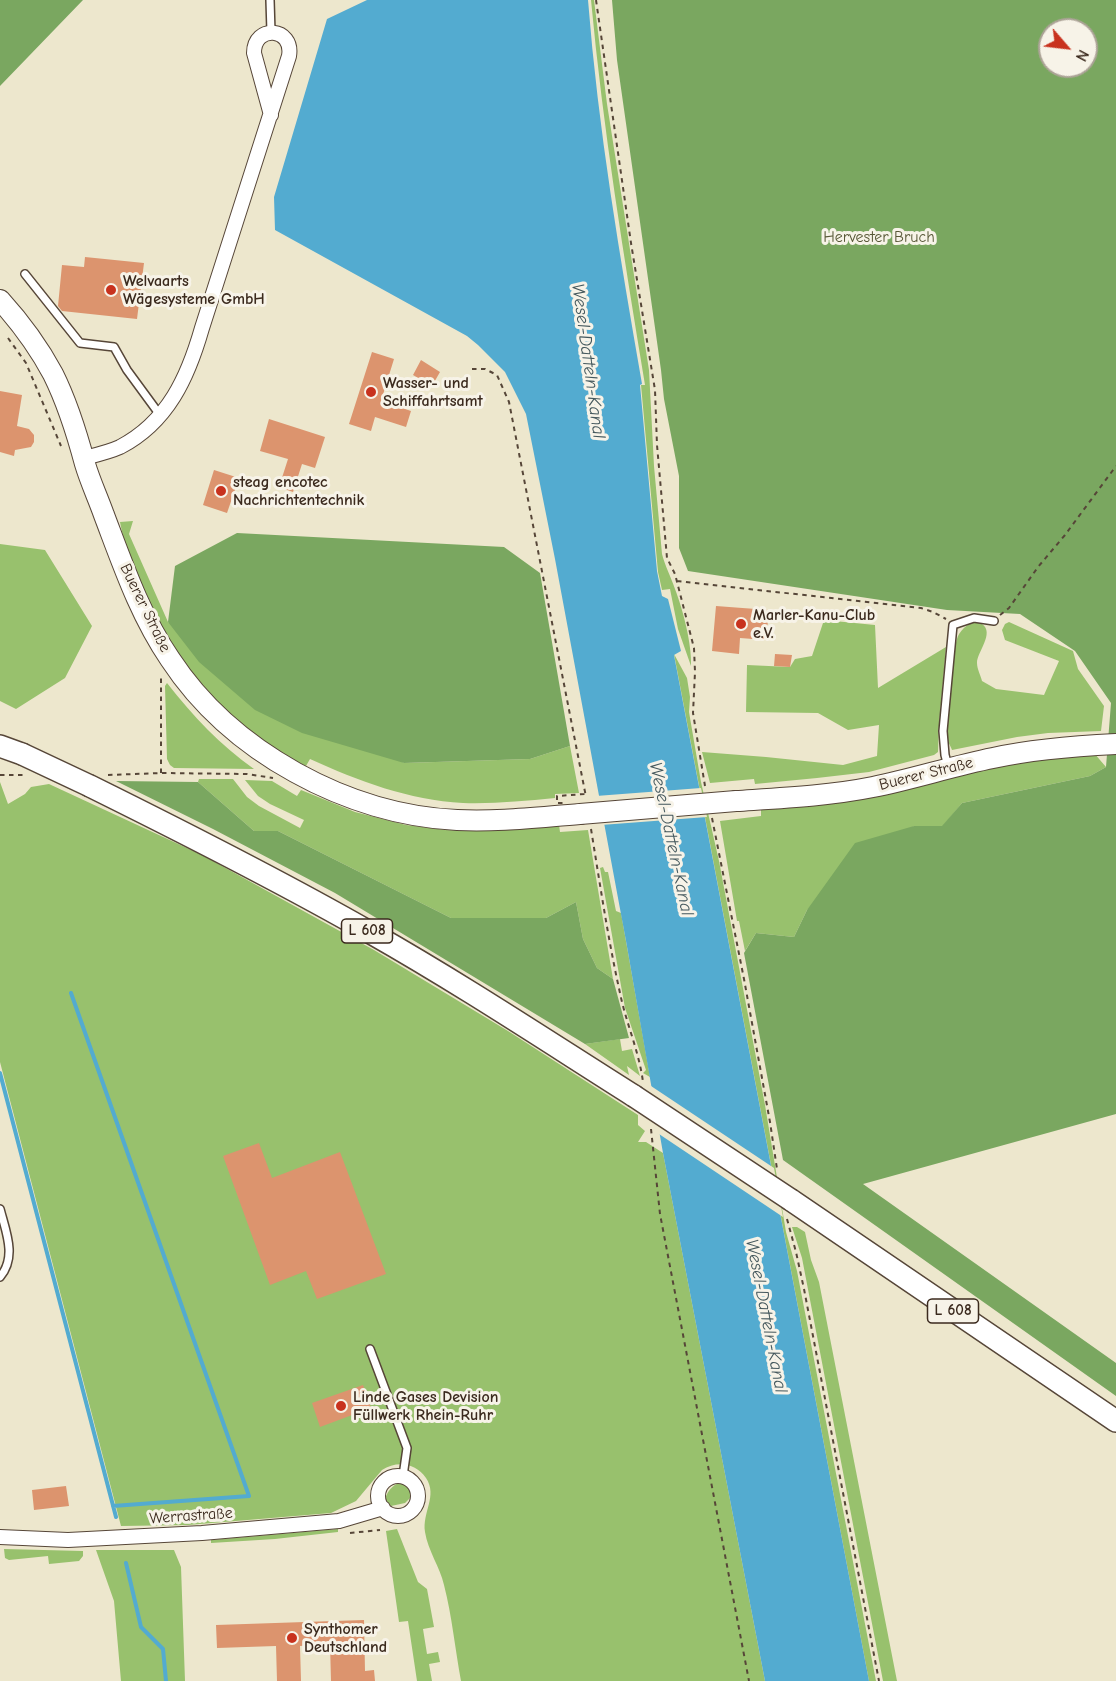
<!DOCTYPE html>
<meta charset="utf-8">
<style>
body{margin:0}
#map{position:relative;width:1116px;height:1681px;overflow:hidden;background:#ede7cd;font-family:"Comic Neue",sans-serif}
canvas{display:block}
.north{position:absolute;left:1038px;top:18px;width:60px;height:60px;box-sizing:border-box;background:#f7f3e8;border:2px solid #aca397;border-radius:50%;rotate:118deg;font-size:16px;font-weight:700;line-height:24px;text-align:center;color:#3b2a1e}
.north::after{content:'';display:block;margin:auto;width:21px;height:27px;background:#c8321e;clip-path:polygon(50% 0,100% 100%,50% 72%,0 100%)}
</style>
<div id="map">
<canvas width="1116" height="1681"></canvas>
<div class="north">N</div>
</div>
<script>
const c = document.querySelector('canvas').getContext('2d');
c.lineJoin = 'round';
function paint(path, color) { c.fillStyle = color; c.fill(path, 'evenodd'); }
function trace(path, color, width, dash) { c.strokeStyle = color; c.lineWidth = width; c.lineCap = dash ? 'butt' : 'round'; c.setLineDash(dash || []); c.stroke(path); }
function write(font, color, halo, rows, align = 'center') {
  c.font = font + ' "Comic Neue",sans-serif'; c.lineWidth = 6; c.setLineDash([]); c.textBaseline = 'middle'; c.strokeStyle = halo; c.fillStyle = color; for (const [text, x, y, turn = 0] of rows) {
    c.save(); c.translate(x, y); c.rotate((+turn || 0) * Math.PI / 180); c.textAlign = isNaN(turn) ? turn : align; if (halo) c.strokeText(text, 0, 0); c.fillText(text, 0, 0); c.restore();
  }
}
paint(new Path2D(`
 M591 0H594L607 104 649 370 654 466 662 554C665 566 671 577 675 589 683 610 692 644 691 666L678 629 670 589 662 590 658 572 641 385H645C624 257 603 129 591 0Z
 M133 521 129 534 168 622 404 763 530 759 570 746 579 793 555 794V798C524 801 493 804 463 803 409 800 358 781 310 759L306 766C246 738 190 683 158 626 152 614 147 600 142 588 133 566 124 545 120 522Z
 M0 544 45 550 92 626 65 678 16 709 0 701Z
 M824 620 875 625 878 688 946 647 939 725 938 752 934 755 869 772 817 778 755 784 754 779 710 783 702 752 766 757 843 765 877 756 879 725 848 730 818 713 746 712 747 665 790 667 795 659 812 656Z
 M1009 622 1073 651 1078 669 1104 706 1101 731 1048 733 1017 737 952 750C951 747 949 744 948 741 945 726 952 655 957 639 959 630 972 618 982 624 995 633 977 652 977 663 977 669 981 676 982 681L996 689 1044 695 1059 661 1005 640 1002 630 1005 624Z
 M674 654 687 678 690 697 689 712 701 782 719 861 765 1105 786 1232 797 1271 876 1681H869Z
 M167 683C193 716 220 745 254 769L174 768 170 765 167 759 165 686Z
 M1094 753 1106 767 1090 776 962 803 943 826H914L807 910 794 937 756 933 745 951 739 921H737L720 821 761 816V807L1021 760Z
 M199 779H233L247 797 259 806 300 828 304 820 270 804 258 796 245 780 272 781 297 796 301 790 355 812 406 825 446 830 472 831 559 825 560 832 588 830 613 979 597 968 583 939 576 902 546 918H451L278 831H254L198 782Z
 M0 782 8 804 25 794 31 787 49 784 202 855 374 950 508 1031 638 1115V1125L645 1131 638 1142H646L663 1153 765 1681H461C455 1649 452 1616 444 1585 440 1567 428 1551 425 1532 422 1512 438 1496 426 1478 416 1463 397 1460 382 1470L356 1501 331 1513 188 1525 121 1526 0 1062Z
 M603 867 605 872H608L616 911 621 913 650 1077 643 1073 646 1070 625 1008 600 868Z
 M620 1039 622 1051 632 1049 640 1076 627 1066 629 1075 585 1044Z
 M792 1227H797L805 1232 811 1260 819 1282 897 1681H883L802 1258Z
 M400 1483C407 1485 412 1490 411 1497L405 1503 391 1506 385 1500C386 1493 393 1484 400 1483Z
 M338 1529V1532L275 1539 211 1543V1540Z
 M397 1529 418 1582 427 1589 434 1627 423 1629 427 1654 438 1652 440 1662 429 1664 432 1681H417L408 1621 399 1622 386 1531Z
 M4 1549 83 1551V1556L79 1561 49 1564 48 1556 9 1560 5 1558Z
 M96 1550H174L181 1567 185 1681H121L114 1601Z`), '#98c16d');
paint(new Path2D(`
 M0 0H83L0 86Z
 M612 0H1116V1114L863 1184 1116 1363V1396L783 1160 744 953 756 933 794 937 807 910 855 843 914 826H942L962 803 1090 776 1106 767 1111 703 1075 651 1020 614 947 610 688 571 679 548V476L664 399 661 370 617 60ZM1050 30H1086V66H1050Z
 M237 533 504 547 540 573 570 746 530 759 404 763 302 733 255 710 199 662 168 622 175 566Z
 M116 781 198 782 254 831H278L451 918H546L576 902 583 939 597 968 613 979 629 1038 585 1044 335 893 213 829Z`), '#7aa760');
paint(new Path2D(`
 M367 0H588C598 129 620 257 642 384L640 385 657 571 662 596 668 599 681 651 674 655 869 1681H765L663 1153 626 941 555 559 526 414 505 372 478 345 467 336 275 230 274 197 327 19Z`), '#53abd0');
paint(new Path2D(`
 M701 788 707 817 601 825 596 796Z
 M648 1084 774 1168 783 1217 656 1132Z`), '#ede7cd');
trace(new Path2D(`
 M71 993 249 1496 113 1506
 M0 1073 116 1517
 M126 1563 141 1627 163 1649 166 1681`), '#53abd0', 4);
paint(new Path2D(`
 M85 257 144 263 137 319 62 311 58 306 62 265 84 267Z
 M372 352 394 359 381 401 411 411 406 427 375 417 371 431 349 424Z
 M421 360 440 372 432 386 413 375Z
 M0 391 22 395 17 426 29 429 34 435V442L31 447 15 450 14 456 0 452Z
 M269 419 325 437 315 468 302 464 293 492 279 487 288 459 260 451Z
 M214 470 239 478 227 513 203 505Z
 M716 606 769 610 766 640 740 638 739 654 712 651Z
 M775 654 792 655 790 667 774 666Z
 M259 1143 272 1178 340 1152 386 1274 317 1299 306 1271 270 1285 223 1156Z
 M363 1385 371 1408 320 1427 312 1403Z
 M66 1486 69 1506 34 1510 32 1490Z
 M364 1620 365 1671 374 1670 375 1681H331L330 1644 300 1646 301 1681H277L276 1646 217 1648 216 1625Z`), '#dc946e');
const lane = new Path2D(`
 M270 0 271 32
 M25 274 80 343 114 347 127 370 160 415
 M948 766 945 755 943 731 953 625 974 618 994 621
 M0 1209C6 1232 17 1257 0 1277
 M370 1349 407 1448 403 1476`);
const street = new Path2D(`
 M84 458C96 455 109 452 120 447 168 422 188 377 202 328L289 56C294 27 254 24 254 53L271 115
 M378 1496a20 20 0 1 1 40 0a20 20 0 1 1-40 0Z
 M0 1537 68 1540 202 1533 339 1521 383 1508`);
const secondary = new Path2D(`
 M0 300C20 322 39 348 53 374 67 402 77 434 85 464 90 481 98 498 104 515 123 565 140 615 170 659 231 752 348 815 457 820 498 822 539 817 580 814
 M736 801C782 798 828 796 873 787 913 779 953 766 993 758 1034 749 1075 746 1116 744`);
const primary = new Path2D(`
 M0 746 22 754
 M90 786C185 833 280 881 371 933 461 984 547 1041 634 1096
 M791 1200 1116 1421`);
trace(lane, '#564638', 10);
trace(street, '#564638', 16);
trace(secondary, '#564638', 22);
trace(primary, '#564638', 24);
trace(new Path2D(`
 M596 0 631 243 655 390 657 445 667 558 675 574 694 648 695 672 693 713 705 786
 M8 338 26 363 61 446
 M472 369H485L497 375 509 402 586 797
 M677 581 921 608 933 612 946 619
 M1000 615 1009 608 1038 567 1065 535 1116 466
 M161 773V674
 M0 775H24
 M108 775 161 773 247 774 273 778
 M557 800V796L585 794
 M712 818 744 979 770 1122 777 1169
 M591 829C600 884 608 939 620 993 626 1023 639 1051 643 1082
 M651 1129 660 1214 749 1681
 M787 1219 796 1252 804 1289 879 1681
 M350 1533 380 1530`), '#564638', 2, [4.5, 4.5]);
trace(lane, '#fff', 7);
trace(street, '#fff', 14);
trace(secondary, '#fff', 20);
trace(primary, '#fff', 21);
const secondaryBridge = new Path2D(`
 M580 814 736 801`);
const primaryBridge = new Path2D(`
 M22 754 90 786
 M634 1096 791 1200`);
trace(secondaryBridge, '#564638', 22, []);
trace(primaryBridge, '#564638', 24, []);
trace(new Path2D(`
 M558 803H567`), '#564638', 2, [4.5, 4.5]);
trace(secondaryBridge, '#fff', 20);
trace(primaryBridge, '#fff', 21);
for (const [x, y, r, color] of [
 [111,290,6,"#c8321e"],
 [371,392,6,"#c8321e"],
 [221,491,6,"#c8321e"],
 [741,624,6,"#c8321e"],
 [341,1406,6,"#c8321e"],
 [292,1638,6,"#c8321e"]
]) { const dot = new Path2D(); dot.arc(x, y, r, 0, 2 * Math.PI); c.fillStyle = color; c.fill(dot); trace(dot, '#f7f3e8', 2); }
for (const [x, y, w] of [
 [367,931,51],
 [953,1311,51]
]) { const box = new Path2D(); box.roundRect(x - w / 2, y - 12, w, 24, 4.5); c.fillStyle = '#f7f3e8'; c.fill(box); trace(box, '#3b2a1e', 1.5); }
write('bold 15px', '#3b2a1e', null, [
 ["L 608",367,931],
 ["L 608",953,1311]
]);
write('16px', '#575736', '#f7f3e8', [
 ["Hervester Bruch",879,237]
]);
write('bold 16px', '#3b2a1e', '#f7f3e8', [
 ["Welvaarts",123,281],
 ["Wägesysteme GmbH",123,299],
 ["Wasser- und",383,383],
 ["Schiffahrtsamt",383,401],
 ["steag encotec",233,482],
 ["Nachrichtentechnik",233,500],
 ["Marler-Kanu-Club",753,615],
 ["e.V.",753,633],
 ["Linde Gases Devision",353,1397],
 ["Füllwerk Rhein-Ruhr",353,1415],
 ["Synthomer",304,1629],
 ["Deutschland",304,1647]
], 'left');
write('16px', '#3b2a1e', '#f7f3e8', [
 ["Buerer Straße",145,608,64],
 ["Buerer Straße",926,774,-14],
 ["Werrastraße",191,1516,-4]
]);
write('italic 18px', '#43575c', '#f7f3e8', [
 ["Wesel-Datteln-Kanal",588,361,82],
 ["Wesel-Datteln-Kanal",671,839,78],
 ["Wesel-Datteln-Kanal",766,1316,79]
]);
</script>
